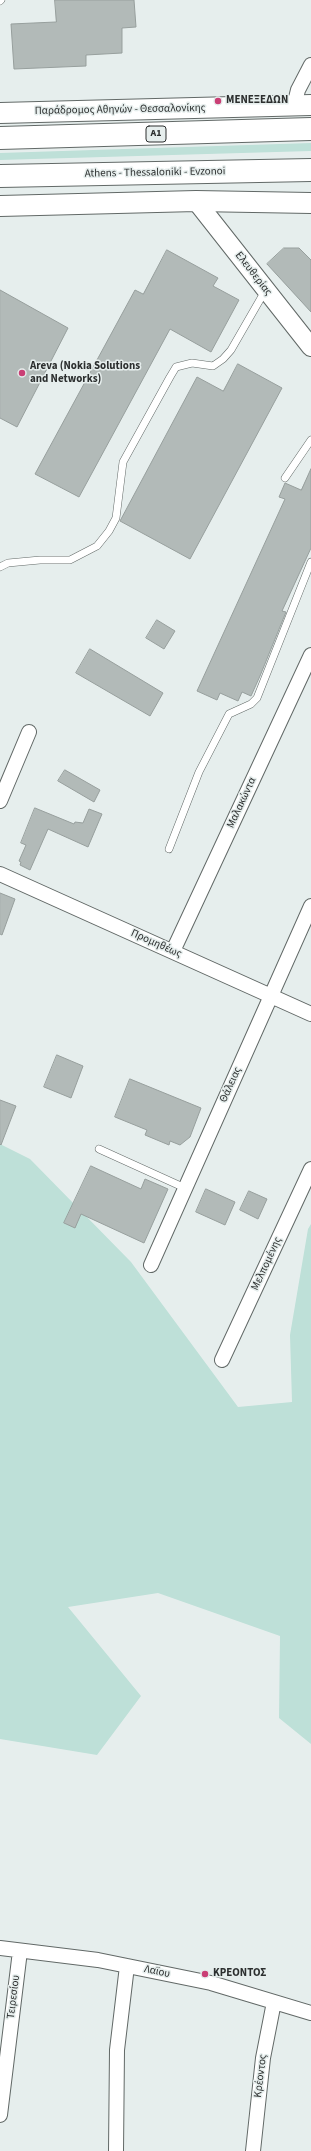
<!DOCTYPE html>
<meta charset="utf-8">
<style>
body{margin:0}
canvas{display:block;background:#e6eeed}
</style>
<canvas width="311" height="2151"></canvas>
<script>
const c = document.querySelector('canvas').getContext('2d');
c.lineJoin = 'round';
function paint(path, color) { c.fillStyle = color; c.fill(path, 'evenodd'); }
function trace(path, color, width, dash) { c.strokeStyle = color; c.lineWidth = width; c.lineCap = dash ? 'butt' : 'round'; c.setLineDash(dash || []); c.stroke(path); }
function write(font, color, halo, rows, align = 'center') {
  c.font = font + ' "Source Sans 3",sans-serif'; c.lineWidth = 3; c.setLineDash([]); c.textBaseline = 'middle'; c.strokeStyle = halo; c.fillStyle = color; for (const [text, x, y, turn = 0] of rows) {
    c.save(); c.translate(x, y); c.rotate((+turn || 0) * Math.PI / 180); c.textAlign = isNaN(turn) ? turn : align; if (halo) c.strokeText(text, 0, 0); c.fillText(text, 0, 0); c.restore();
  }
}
paint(new Path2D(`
 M311 143V151L0 160V153Z
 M0 1144 30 1159 131 1262 238 1407 292 1402 290 1335 308 1229 311 1224V1744L279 1718 280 1636 158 1593 68 1607 141 1696 97 1755 0 1739Z`), '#bee0d8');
const building = new Path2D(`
 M55 0H134L136 27 122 28V53L86 55V66L14 69 11 24 56 22Z
 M284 248H299L311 260V312L267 264Z
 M167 250 218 278 213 286 239 300 211 352 170 329 79 497 35 474 135 290 143 294Z
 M0 290 68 328 17 427 0 418Z
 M238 364 282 388 190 559 120 521 197 377 223 391Z
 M311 469V548L282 611 286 612 260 676 251 696 242 692 238 701 220 693 217 700 197 691 285 499 279 497 285 483 301 490Z
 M157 620 175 631 164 649 146 638Z
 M90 649 163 693 150 716 76 673Z
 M65 770 100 790 94 802 58 781Z
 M35 808 74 824 75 822 83 823 89 809 102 814 88 847 48 829 30 870 20 865 21 862 19 861 26 845 21 843Z
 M0 893 15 899 2 935 0 934Z
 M57 1055 83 1066 71 1098 44 1087Z
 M130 1079 201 1108 190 1137 180 1145 170 1141 169 1145 145 1135 147 1130 115 1117Z
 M0 1100 16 1106 1 1145 0 1144Z
 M91 1166 141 1189 145 1179 168 1189 144 1243 81 1214 75 1228 64 1223Z
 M206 1189 235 1202 225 1225 196 1212Z
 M249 1191 267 1199 258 1219 240 1210Z`);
paint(building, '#b2bab8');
trace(building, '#979f9d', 1);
const service = new Path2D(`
 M0 1 1 0
 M285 478 311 440
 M0 567 8 563 40 560H70L97 546 109 531 116 518 123 462 170 377 176 367 192 363 213 366 223 359 231 350 265 291
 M169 849 199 772 229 714 251 704 257 698 311 562
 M99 1149 185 1188`);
const minor = new Path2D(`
 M294 106 298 90 311 65
 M0 801 29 732
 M0 874 311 1014
 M173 951 311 655
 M151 1265 311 906
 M222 1360 311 1169
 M0 1948 98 1960 211 1983 311 2013
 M0 2115 20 1951
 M116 2151 117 2050 127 1966
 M253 2151 263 2058 274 2002`);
const tertiary = new Path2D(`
 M196 201 311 347`);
const secondary = new Path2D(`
 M0 113 311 105
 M0 206 196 201 311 203`);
const motorway = new Path2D(`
 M0 138 311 129
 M0 176 311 170`);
trace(service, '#626967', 8);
trace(minor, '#626967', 16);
trace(tertiary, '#626967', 20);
trace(secondary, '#626967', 22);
trace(motorway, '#626967', 24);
trace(service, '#fff', 7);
trace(minor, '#fff', 14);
trace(tertiary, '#fff', 18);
trace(secondary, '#fff', 20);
trace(motorway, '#fff', 22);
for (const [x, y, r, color] of [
 [218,101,4,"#ca3f75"],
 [22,373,4,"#ca3f75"],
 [205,1974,4,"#ca3f75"]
]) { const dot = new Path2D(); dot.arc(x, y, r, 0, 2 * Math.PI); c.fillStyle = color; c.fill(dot); trace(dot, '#e6eeed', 1.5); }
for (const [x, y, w] of [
 [156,134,20]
]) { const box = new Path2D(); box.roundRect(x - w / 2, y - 8, w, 16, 3); c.fillStyle = '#e6eeed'; c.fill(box); trace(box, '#2c2f2f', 1); }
write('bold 10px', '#2c2f2f', null, [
 ["Α1",156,134]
]);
write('bold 11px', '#2c2f2f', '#e6eeed', [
 ["ΜΕΝΕΞΕΔΩΝ",226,101],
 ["Areva (Nokia Solutions",30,367],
 ["and Networks)",30,380],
 ["ΚΡΕΟΝΤΟΣ",213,1974]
], 'left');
write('11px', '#2c2f2f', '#e6eeed', [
 ["Παράδρομος Αθηνών - Θεσσαλονίκης",120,110,-1],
 ["Athens - Thessaloniki - Evzonoi",155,173,-1],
 ["Ελευθερίας",253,274,52],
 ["Μαλακώντα",242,803,-65],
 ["Προμηθέως",156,944,24],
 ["Θάλειας",231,1085,-66],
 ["Μελπομένης",267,1264,-65],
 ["Λαϊου",157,1972,12],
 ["Τειρεσίου",14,1997,-83],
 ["Κρέοντος",261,2076,-83]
]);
</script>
